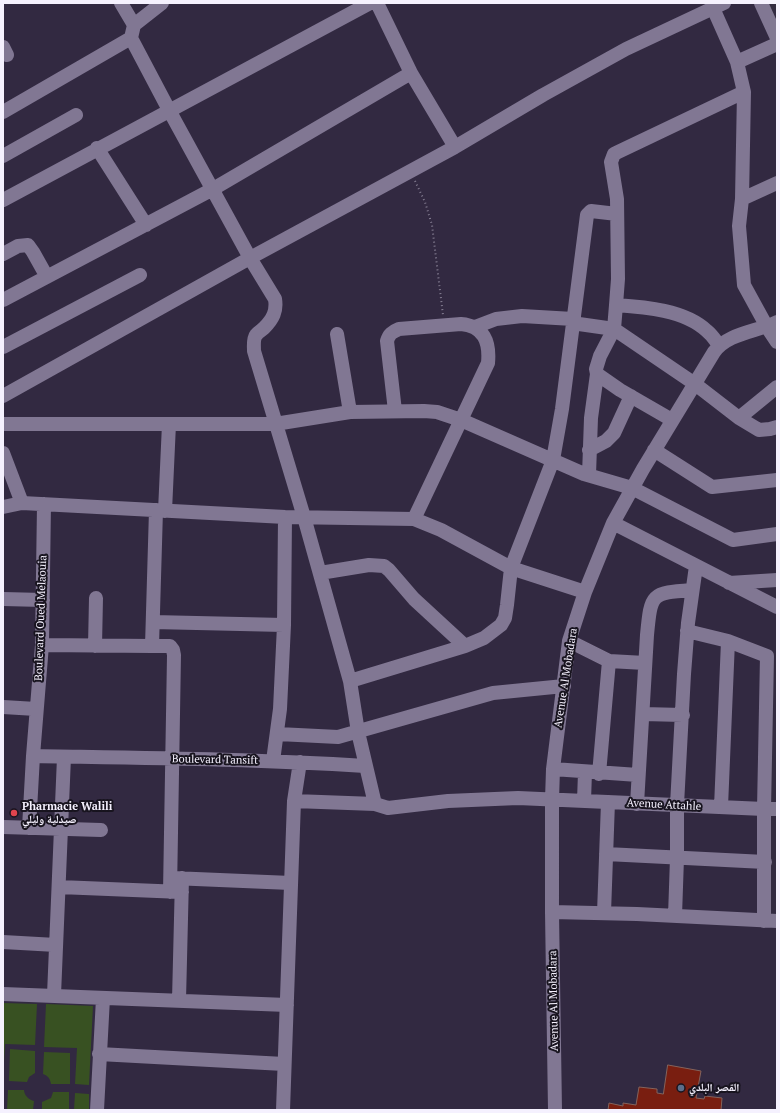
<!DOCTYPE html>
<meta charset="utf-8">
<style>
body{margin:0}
#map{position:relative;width:780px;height:1113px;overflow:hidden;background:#322941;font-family:"PT Serif",serif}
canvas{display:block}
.frame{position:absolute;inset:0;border:4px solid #f5f1fe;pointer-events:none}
</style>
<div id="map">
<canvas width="780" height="1113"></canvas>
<div class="frame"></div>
</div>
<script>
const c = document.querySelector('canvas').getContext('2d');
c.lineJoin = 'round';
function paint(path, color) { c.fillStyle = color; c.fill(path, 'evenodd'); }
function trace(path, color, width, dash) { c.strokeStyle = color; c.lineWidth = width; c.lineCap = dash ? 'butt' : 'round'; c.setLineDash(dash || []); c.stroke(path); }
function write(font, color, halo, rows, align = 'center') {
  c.font = font + ' "PT Serif","Noto Naskh Arabic",serif'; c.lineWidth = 4; c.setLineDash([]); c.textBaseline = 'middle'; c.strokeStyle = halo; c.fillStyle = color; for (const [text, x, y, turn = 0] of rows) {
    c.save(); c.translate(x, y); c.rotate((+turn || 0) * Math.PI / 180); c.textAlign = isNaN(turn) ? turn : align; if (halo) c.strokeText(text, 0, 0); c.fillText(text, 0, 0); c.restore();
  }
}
paint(new Path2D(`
 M3 1003 37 1004 35 1045 5 1044 3 1081Z
 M46 1004 93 1006 89 1085 75 1084 77 1048 44 1047Z
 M10 1049 35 1051V1073L29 1077 27 1082 9 1081Z
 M44 1052 70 1053V1084H51C50 1078 48 1076 43 1074Z
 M8 1090H24C24 1095 29 1100 34 1101L33 1110H7Z
 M53 1092H69V1110H42V1102L51 1098Z
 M75 1093 89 1094V1110H74Z`), '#385122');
const building = new Path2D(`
 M668 1065 701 1071 696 1098 704 1099 705 1096 722 1098 721 1110H608L609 1103 623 1106V1103L636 1105 639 1087 657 1089V1093L663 1094Z`);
paint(building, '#791e10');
trace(building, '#84635c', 1);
trace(new Path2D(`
 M415 181 425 202 432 225 443 315`), '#867f93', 2, [1, 3]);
trace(new Path2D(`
 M121 3 134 25
 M162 3 134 25 131 38 169 110 250 258 275 299C277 311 273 319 264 328 262 330 258 332 256 335 253 339 254 346 254 351L304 517 350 681 358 732 375 804
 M374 3 378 5 411 73 455 147
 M761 3 777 38
 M713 8 737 62 744 92 742 199 739 226 744 285 767 327 777 342
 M3 47 7 55
 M737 62 777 44
 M3 112 131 38
 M97 148 146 225
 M3 156 76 115
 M742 199 777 183
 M3 200 370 3
 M3 254 18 246 28 245 33 252 47 277
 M3 300 213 189 411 73
 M616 305C645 307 685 310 707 331 712 335 715 340 719 345
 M572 323 614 329 695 384 739 418 759 430 770 429 777 427
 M475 327 496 319 522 316 573 319
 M337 334 350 412
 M3 347 140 275
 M3 396 250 258 455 147 543 95 626 49 724 3
 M395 411 387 341C389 334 392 332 399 329L461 324C484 326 490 342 488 363L414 519
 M739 418 777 387
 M672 420 620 390 597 374 596 369 600 356 614 329 616 305 618 279 617 199 611 162 614 154 618 152 744 92
 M3 424H275L350 412 424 411 437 412 461 420 584 474 632 488 733 540 777 534
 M589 450 606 441 614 433 631 396
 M654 450 712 487 777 480
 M3 453 22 503
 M589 475 591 418 597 374
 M3 507 22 503 285 517 414 519 441 530 511 568 585 592
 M165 511 169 424
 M613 523 777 607
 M320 573 369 565 384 566 389 570 414 599 465 646
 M729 583 777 580
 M3 599 43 600
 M153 622 284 625
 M687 631 728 641 767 656 764 809V921
 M569 641 609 661 645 663
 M42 645 152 646 156 510
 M95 646 96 598
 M152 646H170L173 650 174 655 170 892
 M350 681 465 646 484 638 501 625 505 618 507 605 511 568 553 460 562 409 587 215 591 211 617 214
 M3 707 36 709
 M643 714 683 715
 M278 734 338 737 493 693 564 686
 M33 756C144 758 255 759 365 766
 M273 761 280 709 284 625 285 517
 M553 769 638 775
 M599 774 609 661
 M294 801 375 804 388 808 448 801 518 798 764 809H777
 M584 801 585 772
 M637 804 647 635C651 593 651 593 692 590
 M721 807 728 641
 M3 827 101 830
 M29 828 33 756 42 645 44 504
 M606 854 765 862
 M172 878 291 883
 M59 887 182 892
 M552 912 637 914 777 921
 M604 913 608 802
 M675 916 677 858V805L684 674 688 623 696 566
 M3 942 56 945
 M3 994 287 1005
 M54 995 64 757
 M179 1000 182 878
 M99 1054 284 1064
 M97 1110 103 998
 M283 1110 294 801 300 762
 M555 1110 552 912V800L553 769 569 641 585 592 613 523 643 469 714 352C728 333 756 332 777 322`), '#817793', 14);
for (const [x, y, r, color] of [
 [14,813,4,"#e0444e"],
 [681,1088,4,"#5c6f8a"]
]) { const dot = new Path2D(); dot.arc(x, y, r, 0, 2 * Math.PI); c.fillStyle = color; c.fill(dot); trace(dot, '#18141f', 1.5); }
write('11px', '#f5f1fe', '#18141f', [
 ["Boulevard Oued Melaouia",41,618,-88],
 ["Avenue Al Mobadara",566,678,-81],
 ["Boulevard Tansift",215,760,1],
 ["Avenue Attahle",664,805,3],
 ["Avenue Al Mobadara",554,1001,-91]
]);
write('bold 11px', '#f5f1fe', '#18141f', [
 ["Pharmacie Walili",22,807],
 ["صيدلية وليلي",22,820],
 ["القصر البلدي",689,1088]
], 'left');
</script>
